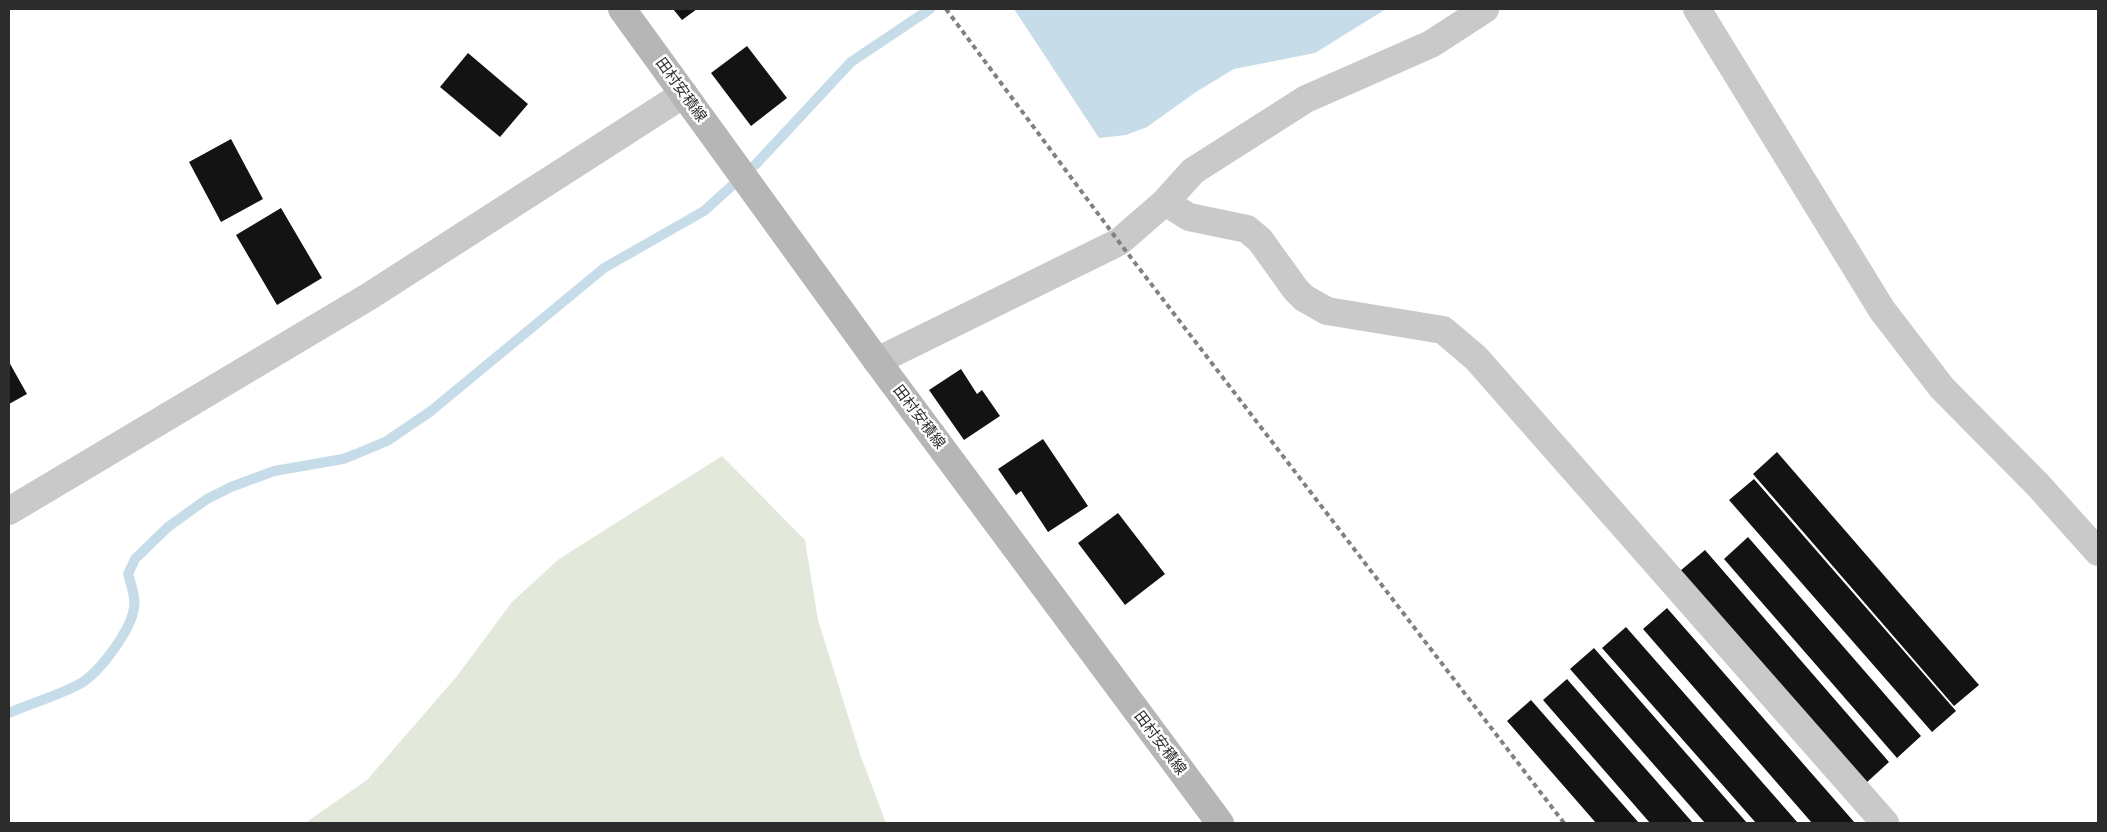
<!DOCTYPE html>
<meta charset="utf-8">
<style>
body{margin:0}
#map{position:relative;width:2107px;height:832px;overflow:hidden;background:#fff;font-family:Quicksand,sans-serif}
canvas{display:block}
.frame{position:absolute;inset:0;border:10px solid #2c2c2c;pointer-events:none}
</style>
<div id="map">
<canvas width="2107" height="832"></canvas>
<div class="frame"></div>
</div>
<script>
const c = document.querySelector('canvas').getContext('2d');
c.lineJoin = 'round';
function paint(path, color) { c.fillStyle = color; c.fill(path, 'evenodd'); }
function trace(path, color, width, dash) { c.strokeStyle = color; c.lineWidth = width; c.lineCap = dash ? 'butt' : 'round'; c.setLineDash(dash || []); c.stroke(path); }
function write(font, color, halo, rows, align = 'center') {
  c.font = font + ' Quicksand,"Noto Sans JP",sans-serif'; c.lineWidth = 5; c.setLineDash([]); c.textBaseline = 'middle'; c.strokeStyle = halo; c.fillStyle = color; for (const [text, x, y, turn = 0] of rows) {
    c.save(); c.translate(x, y); c.rotate((+turn || 0) * Math.PI / 180); c.textAlign = isNaN(turn) ? turn : align; if (halo) c.strokeText(text, 0, 0); c.fillText(text, 0, 0); c.restore();
  }
}
paint(new Path2D(`
 M722 456 805 540 818 620 861 757 886 823H305L367 780 457 676 512 602 559 559Z`), '#e3e9da');
paint(new Path2D(`
 M1014 9H1386L1315 53 1234 69 1196 92 1147 127 1126 135 1099 138Z`), '#c6dde9');
trace(new Path2D(`
 M9 713C31 703 64 694 83 682 101 670 131 630 134 608 136 597 131 585 128 574L135 559 168 527 207 499 231 487 274 471 343 459 356 454 387 441 431 411 604 268 704 211 756 164 851 62 930 9`), '#c6dde9', 10);
paint(new Path2D(`
 M673 9H697L682 20Z
 M747 46 787 98 751 126 711 73Z
 M468 53 528 104 500 137 440 87Z
 M231 139 263 199 221 222 189 162Z
 M281 208 322 278 277 305 236 235Z
 M9 362 27 394 9 404Z
 M961 369 977 394 982 390 1000 416 964 440 929 390Z
 M1043 439 1088 506 1048 532 1021 491 1016 495 998 469Z
 M1777 452 1979 685 1954 706 1753 474Z
 M1754 479 1956 711 1932 732 1729 500Z
 M1118 513 1165 574 1125 605 1078 543Z
 M1748 537 1921 736 1897 758 1724 559Z
 M1705 550 1889 762 1865 784 1680 571Z
 M1667 608 1855 823H1812L1643 629Z
 M1626 627 1798 823H1756L1602 648Z
 M1594 648 1747 823H1705L1570 669Z
 M1567 679 1693 823H1650L1543 700Z
 M1531 700 1639 823H1596L1507 721Z`), '#131313');
trace(new Path2D(`
 M1697 9 1882 310 1942 388 2038 485 2098 552
 M1165 202 1189 217 1247 229 1260 240 1296 290 1304 298 1327 311 1443 330 1476 358 1885 823
 M877 361 1119 242 1165 202 1193 171 1306 99 1431 44 1485 9
 M9 511 368 297 684 94`), '#c9c9c9', 28);
trace(new Path2D(`
 M622 9 877 361 1220 823`), '#b6b6b6', 28);
trace(new Path2D(`
 M946 9 1119 242 1564 823`), '#818181', 4, [5, 4]);
write('15px', '#2c2c2c', '#fff', [
 ["田村安積線",681,90,54],
 ["田村安積線",919,417,53],
 ["田村安積線",1160,743,53]
]);
</script>
